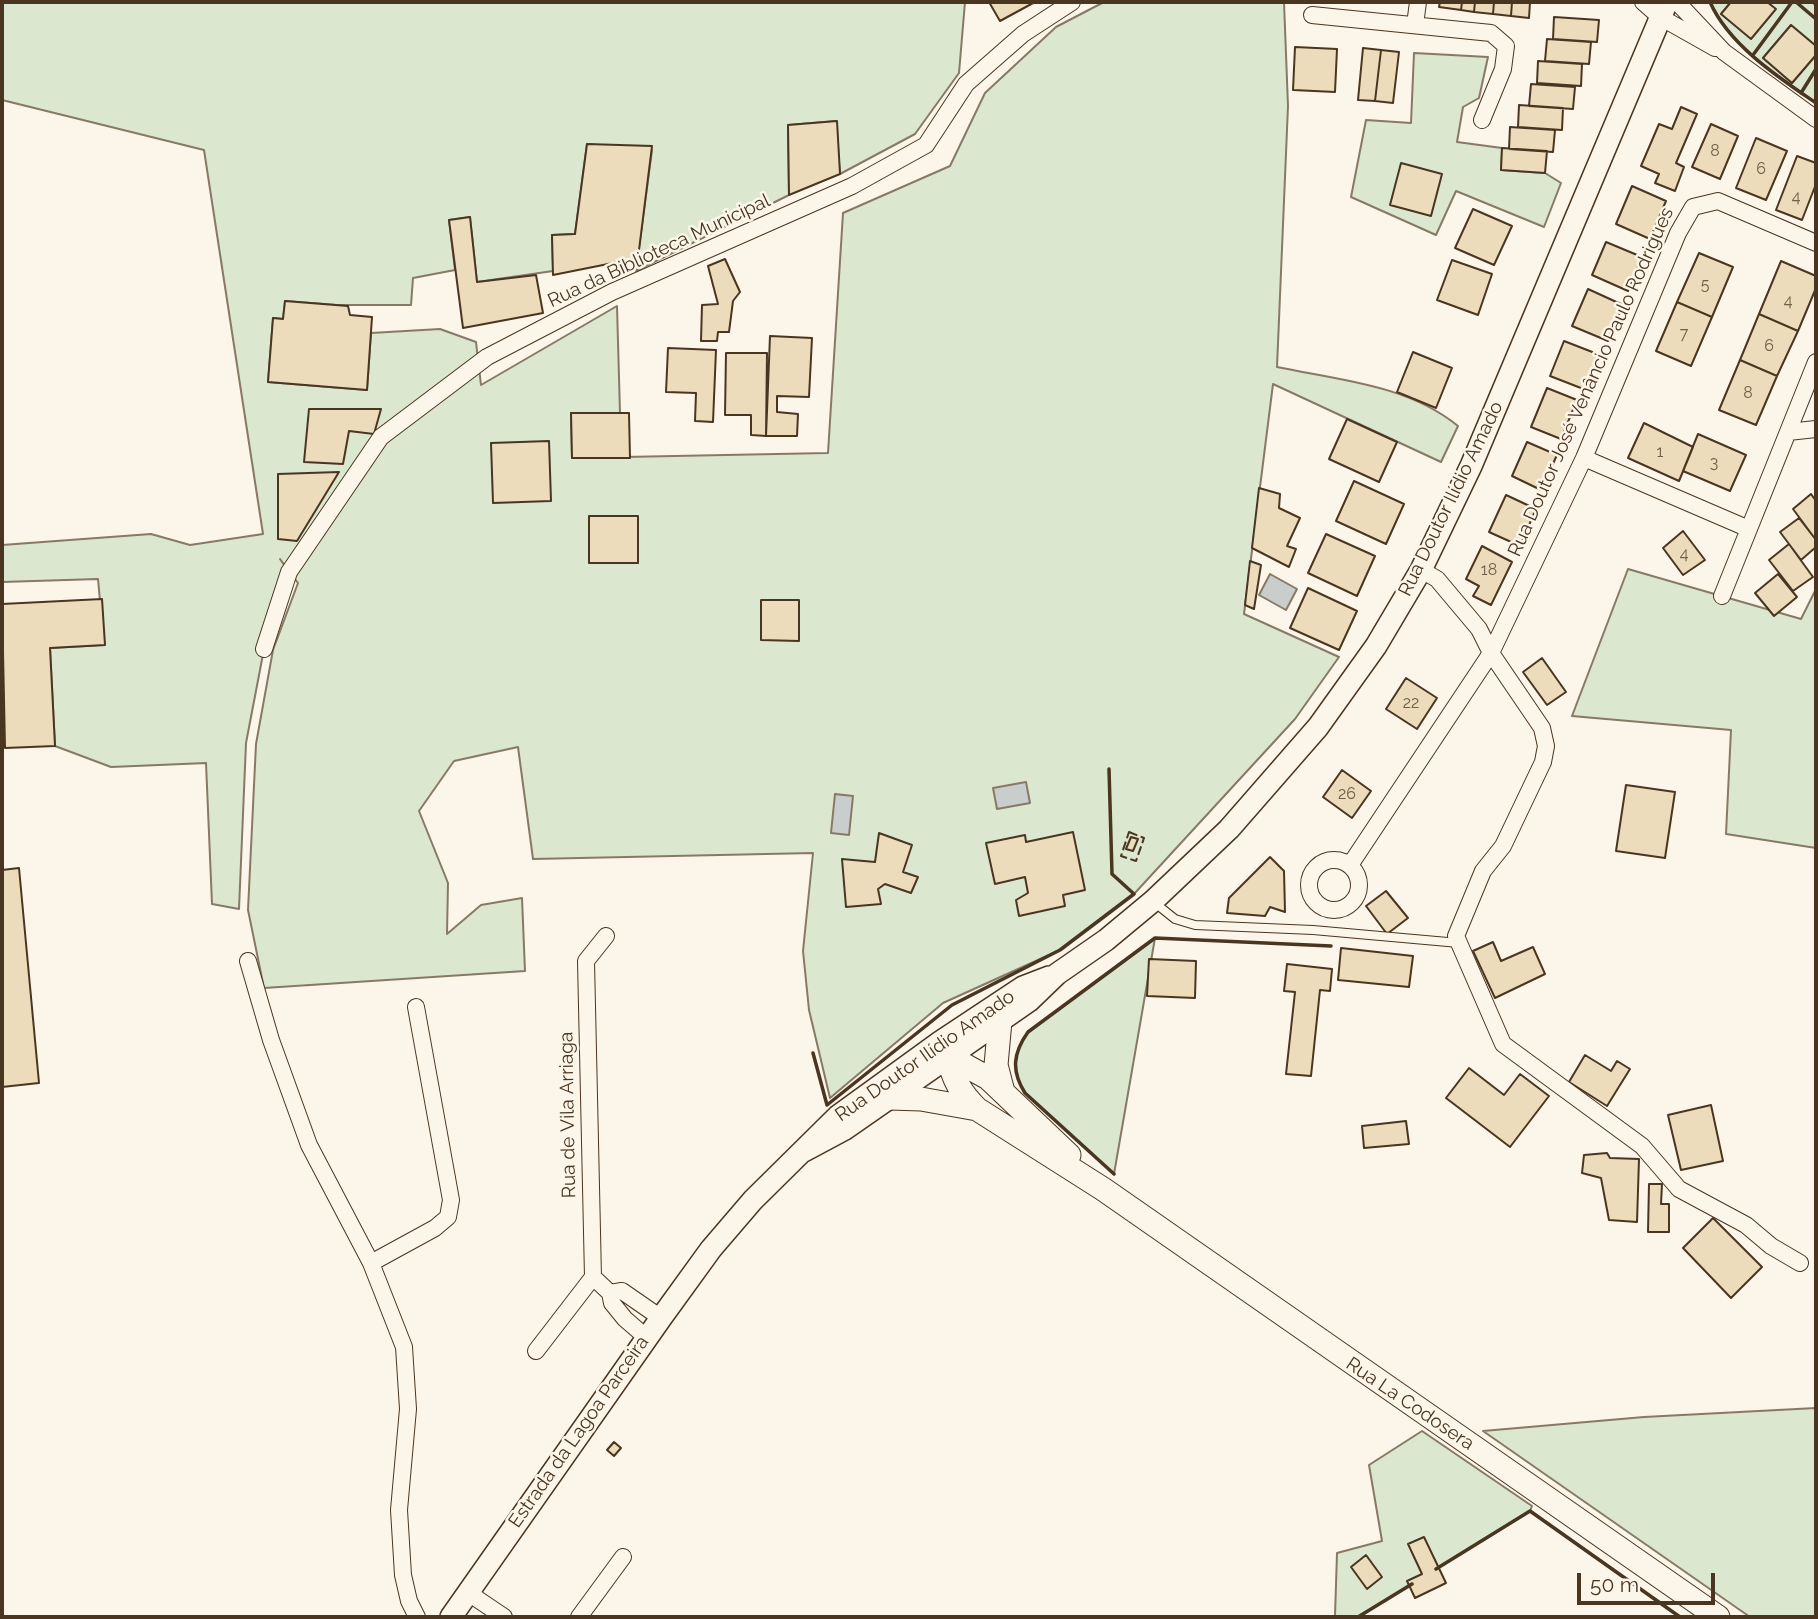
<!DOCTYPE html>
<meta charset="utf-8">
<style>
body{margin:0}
#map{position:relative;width:1818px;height:1619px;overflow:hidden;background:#fbf6e9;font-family:Raleway,sans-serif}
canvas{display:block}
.frame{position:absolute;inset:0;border:4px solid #4a3520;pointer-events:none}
.scale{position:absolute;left:1577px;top:1573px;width:138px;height:32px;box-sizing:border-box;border:4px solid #4a3520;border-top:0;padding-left:9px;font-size:21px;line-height:24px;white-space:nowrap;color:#4a3520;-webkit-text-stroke:5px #fbf6e9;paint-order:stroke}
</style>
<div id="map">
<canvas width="1818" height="1619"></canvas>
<div class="frame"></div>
<div class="scale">50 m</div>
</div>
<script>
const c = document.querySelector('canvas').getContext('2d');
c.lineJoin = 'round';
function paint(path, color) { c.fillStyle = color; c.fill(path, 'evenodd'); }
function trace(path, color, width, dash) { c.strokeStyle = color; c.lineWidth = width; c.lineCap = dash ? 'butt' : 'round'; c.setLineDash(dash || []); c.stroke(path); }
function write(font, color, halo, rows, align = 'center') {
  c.font = font + ' Raleway,sans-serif'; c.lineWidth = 5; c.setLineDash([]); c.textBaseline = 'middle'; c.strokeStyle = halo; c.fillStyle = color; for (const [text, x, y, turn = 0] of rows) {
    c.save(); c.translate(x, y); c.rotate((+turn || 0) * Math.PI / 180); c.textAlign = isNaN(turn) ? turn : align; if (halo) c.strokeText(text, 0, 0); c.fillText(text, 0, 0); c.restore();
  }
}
const green = new Path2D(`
 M2 2H965L959 73 915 134 840 174 836 121 788 125 789 195 636 271 652 150 587 144 575 234 552 235 553 271 477 282 470 217 449 220 455 270 413 278 411 305H337L285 301 283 319 273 318 268 382 367 390 371 333 440 329 476 342 481 385 617 306 620 413H571L572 458 828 453 843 213 950 166 985 93 1056 27 1104 2H1284L1288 106 1277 367C1340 380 1408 385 1458 426L1441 462 1273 384 1244 614 1339 657 1295 719 1134 894 1060 950 943 1003 830 1098 809 1010 803 951 813 853 533 859 518 747 454 761 419 811 448 883 447 934 481 905 522 898 525 971 264 988 248 910 256 744 273 650 298 583 280 559 289 572 264 649 246 743 239 909 212 904 206 763 111 767 55 746 50 648 104 645 98 579 2 582V545L151 534 190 545 263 534 204 150 2 100ZM590 516 638 517V563H589Z
 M1710 2H1731L1721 14 1775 9 1767 2H1812L1816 6V46L1791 25 1763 58 1792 83 1816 55V103C1778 77 1729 45 1710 2Z
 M1414 53 1488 57 1479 98 1463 107 1457 142 1502 148 1501 170 1545 173 1561 183 1544 227 1456 191 1436 235 1351 197 1366 120 1411 123Z
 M1628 569 1801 619 1816 589V848L1726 834 1731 730 1572 716Z
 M1155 938 1114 1174 1025 1093C1011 1071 1013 1053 1028 1032Z
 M1816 1408V1617H1750L1483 1431 1644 1417Z
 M1422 1431 1532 1506 1530 1511 1358 1617H1330L1335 1616 1337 1553 1382 1541 1369 1465Z`);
paint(green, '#dce7d0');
trace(green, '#887966', 2);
const water = new Path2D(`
 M1270 574 1297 589 1286 610 1259 595Z
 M1026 782 1030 803 997 809 993 788Z
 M835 794 853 796 849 835 831 833Z`);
paint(water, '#c9cecd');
trace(water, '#887966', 2);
const building = new Path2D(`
 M989 2H1035L1000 21Z
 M1440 2H1462L1461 10 1439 7Z
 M1462 2H1475L1474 12 1461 10Z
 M1475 2H1494L1493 14 1474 12Z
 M1494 2H1512L1511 16 1493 14Z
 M1512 2H1530L1529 18 1511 16Z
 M1731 2H1767L1776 9 1751 39 1721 14Z
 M1554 17 1599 20 1597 42 1553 39Z
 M1791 25 1816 46V55L1792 83 1763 58Z
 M1547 39 1591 42 1589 64 1545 61Z
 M1295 47 1337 49 1335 92 1293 90Z
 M1363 48 1381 50 1375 101 1358 100Z
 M1381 50 1399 52 1393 103 1375 101Z
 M1538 61 1582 64 1581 86 1537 83Z
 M1531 84 1575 87 1573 109 1529 106Z
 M1519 105 1563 108 1562 130 1518 127Z
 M1681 107 1697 114 1676 163 1684 167 1675 191 1655 183 1659 174 1641 166 1659 124 1672 129Z
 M837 121 840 174 789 195 788 125Z
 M1711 124 1738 136 1720 179 1692 167Z
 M1510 127 1555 130 1553 152 1509 149Z
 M1756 138 1787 151 1766 200 1736 188Z
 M587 144 652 146 638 258 553 275 552 235 575 234Z
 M1502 148 1547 151 1545 173 1501 170Z
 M1797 156 1816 163V184L1802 220 1776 210Z
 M1401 163 1442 174 1431 216 1390 205Z
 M1632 186 1666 201 1650 239 1616 224Z
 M1473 209 1512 226 1494 265 1455 248Z
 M470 217 477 282 536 275 543 313 463 328 449 220Z
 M1606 242 1642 257 1628 291 1592 275Z
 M1699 253 1733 267 1712 317 1677 302Z
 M725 259 740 292 733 301 729 332H718L717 341H701L702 305 718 304 708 266Z
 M1452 260 1492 274 1478 315 1437 300Z
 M1781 261 1816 276V288L1798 331 1759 314Z
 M1588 289 1623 305 1608 341 1572 326Z
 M285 301 348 306 350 315 372 317 367 390 268 382 273 318 283 319Z
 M1677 302 1712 317 1691 366 1656 351Z
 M1759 314 1798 331 1777 376 1740 360Z
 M770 336 812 338 809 397 777 396V412L798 414 797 436H766Z
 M1564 341 1600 355 1586 390 1550 376Z
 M668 348 716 350 713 422 695 421 696 393 666 392Z
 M1413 352 1452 368 1436 408 1397 392Z
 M726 353H767L766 436 751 435V415H725Z
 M1740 360 1777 376 1756 425 1719 410Z
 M1547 388 1577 400 1561 439 1531 427Z
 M309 409H381L374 434 349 431 343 464 304 462Z
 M571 413H629L630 458H572Z
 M1347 419 1397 442 1379 482 1329 459Z
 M1644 423 1693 447 1679 481 1628 458Z
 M1698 434 1746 455 1730 491 1683 471Z
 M549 441 551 501 493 503 491 443Z
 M1527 442 1557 455 1541 490 1512 476Z
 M339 472 297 541 278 539V474Z
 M1354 481 1404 504 1386 544 1336 521Z
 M1259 488 1280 494 1279 508 1300 518 1287 546 1296 549 1289 567 1252 548Z
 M1811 494 1816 501V540L1793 509Z
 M1506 495 1536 509 1520 546 1489 532Z
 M589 516H638V563H589Z
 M1799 518 1816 540V547L1801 560 1780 532Z
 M1683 531 1705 560 1683 575 1663 548Z
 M1326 534 1375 556 1357 596 1308 573Z
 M1789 544 1813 577 1793 591 1769 560Z
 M1482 546 1512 562 1491 605 1473 596 1479 586 1466 579Z
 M1250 561 1261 565 1254 609 1245 605Z
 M1778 574 1797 597 1774 616 1755 593Z
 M1308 588 1357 611 1339 650 1290 628Z
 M102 599 105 645 50 648 55 746 5 748 2 604Z
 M761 600H799V641L761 640Z
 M1542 658 1566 692 1547 705 1523 672Z
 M1406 678 1437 698 1417 729 1386 709Z
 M1342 770 1371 791 1352 818 1323 797Z
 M1626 785 1675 792 1665 858 1616 851Z
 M1073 832 1085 890 1063 895 1065 906 1019 916 1016 900 1028 893 1025 877 995 884 986 843 1025 835 1026 842Z
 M879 833 912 845 903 872 918 877 911 893 885 884 878 889 881 904 846 907 842 859 875 862Z
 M1131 837 1138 839 1133 851 1126 849Z
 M1270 857 1284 871 1285 912 1270 907 1265 916 1227 913 1229 898Z
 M19 868 39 1083 2 1087V870Z
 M1386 891 1408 918 1387 934 1366 906Z
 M1493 942 1501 961 1533 947 1545 974 1495 998 1473 951Z
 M1341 948 1413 956 1409 987 1338 980Z
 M1149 959 1196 961 1195 998 1147 996Z
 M1287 964 1332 969 1330 991 1320 990 1311 1076 1286 1074 1295 992 1284 991Z
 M1585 1055 1611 1071 1617 1061 1630 1069 1607 1106 1569 1082Z
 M1469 1068 1504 1095 1520 1074 1549 1096 1510 1147 1446 1098Z
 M1711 1105 1723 1161 1681 1170 1668 1115Z
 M1406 1121 1409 1144 1364 1148 1362 1126Z
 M1607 1153 1610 1158 1639 1159 1637 1222 1609 1220 1601 1178 1582 1173 1584 1155Z
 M1649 1184H1662L1661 1204H1669V1232H1648Z
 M1713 1218 1762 1267 1731 1298 1683 1248Z
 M614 1442 621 1448 614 1456 607 1450Z
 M1424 1537 1446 1583 1415 1598 1407 1581 1422 1574 1408 1544Z
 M1366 1555 1382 1577 1367 1589 1351 1567Z`);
paint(building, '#ecdcbc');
trace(building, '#4a3520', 2);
const service = new Path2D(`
 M1155 903 1175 919 1195 925 1313 930 1459 943`);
const minor = new Path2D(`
 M1643 2 1660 17 1715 48
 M1677 2 1724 52 1816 119
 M1312 15 1491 33 1506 46 1503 69 1482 120
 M1415 25 1418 2
 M1788 432 1816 429
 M1584 458 1749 529
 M1421 570 1437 579 1479 629 1491 653 1542 728 1546 746 1543 762 1503 846 1483 871 1456 936 1503 1044 1642 1146 1679 1189 1746 1225 1771 1246 1800 1263
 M1722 596 1816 362
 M264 649 289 572 381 437 487 357 612 292 852 186 926 145 966 84 1023 34 1072 2
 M1309 885a25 25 0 1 1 50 0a25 25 0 1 1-50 0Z
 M1350 865 1491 653 1584 458 1678 233 1693 207 1718 201 1816 243
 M606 936 586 961 593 1277 610 1293 612 1303 625 1319 647 1338
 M248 961 271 1040 309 1145 371 1263 404 1347 408 1409 399 1510 403 1575 409 1601 417 1617
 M371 1263 435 1228 448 1217 451 1200 416 1007
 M610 1293 622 1291 661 1318
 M536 1351 593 1277
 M467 1592 504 1617
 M579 1617 623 1557`);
const tertiary = new Path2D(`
 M802 1152 845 1129 1029 1001 1057 974 1106 940 1153 901 1229 829 1318 727 1376 646 1421 570 1471 466 1667 2
 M451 1617 661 1318 711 1249 753 1200 838 1116 940 1042 1023 987 1049 977`);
const secondary = new Path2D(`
 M1000 1021 996 1065 1003 1092
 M948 1056C953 1079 960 1092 977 1109L1103 1189 1718 1617
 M948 1056 988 1078 1069 1155
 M889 1098 921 1099 977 1109`);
trace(service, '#4a3520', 10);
trace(minor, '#4a3520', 18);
trace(tertiary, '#4a3520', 24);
trace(secondary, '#4a3520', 25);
trace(service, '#fbf6e9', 8);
trace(minor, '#fbf6e9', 16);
trace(tertiary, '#fbf6e9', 21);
trace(secondary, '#fbf6e9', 23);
trace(new Path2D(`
 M1129 832 1144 838 1136 861 1121 856Z`), '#4a3520', 2, [9, 3.5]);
trace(new Path2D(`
 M1710 2C1729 45 1778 77 1816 103
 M1796 2 1816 19
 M1753 55 1792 2
 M1801 93 1816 69
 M813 1053 827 1105 952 1005 1060 950 1134 894 1112 874 1109 769
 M1114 1174 1025 1093C1011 1071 1013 1053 1028 1032L1155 938 1331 946
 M1436 1569 1530 1511 1680 1617
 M1358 1617 1412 1584`), '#4a3520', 3.5);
write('16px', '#725f47', null, [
 ["8",1715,151],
 ["6",1761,169],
 ["4",1796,197],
 ["5",1705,285],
 ["4",1788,301],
 ["7",1684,334],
 ["6",1769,346],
 ["8",1748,393],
 ["1",1660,452],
 ["3",1714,463],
 ["4",1684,554],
 ["18",1489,570],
 ["22",1411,703],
 ["26",1347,794]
]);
write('19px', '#4a3520', '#fbf6e9', [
 ["Rua da Biblioteca Municipal",659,251,-25],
 ["Rua Doutor José Venâncio Paulo Rodrigues",1591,382,-66],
 ["Rua Doutor Ilídio Amado",1451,499,-64],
 ["Rua Doutor Ilídio Amado",925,1056,-35],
 ["Rua de Vila Arriaga",568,1115,-91],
 ["Rua La Codosera",1410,1404,34],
 ["Estrada da Lagoa Parceira",579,1432,-55]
]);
</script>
